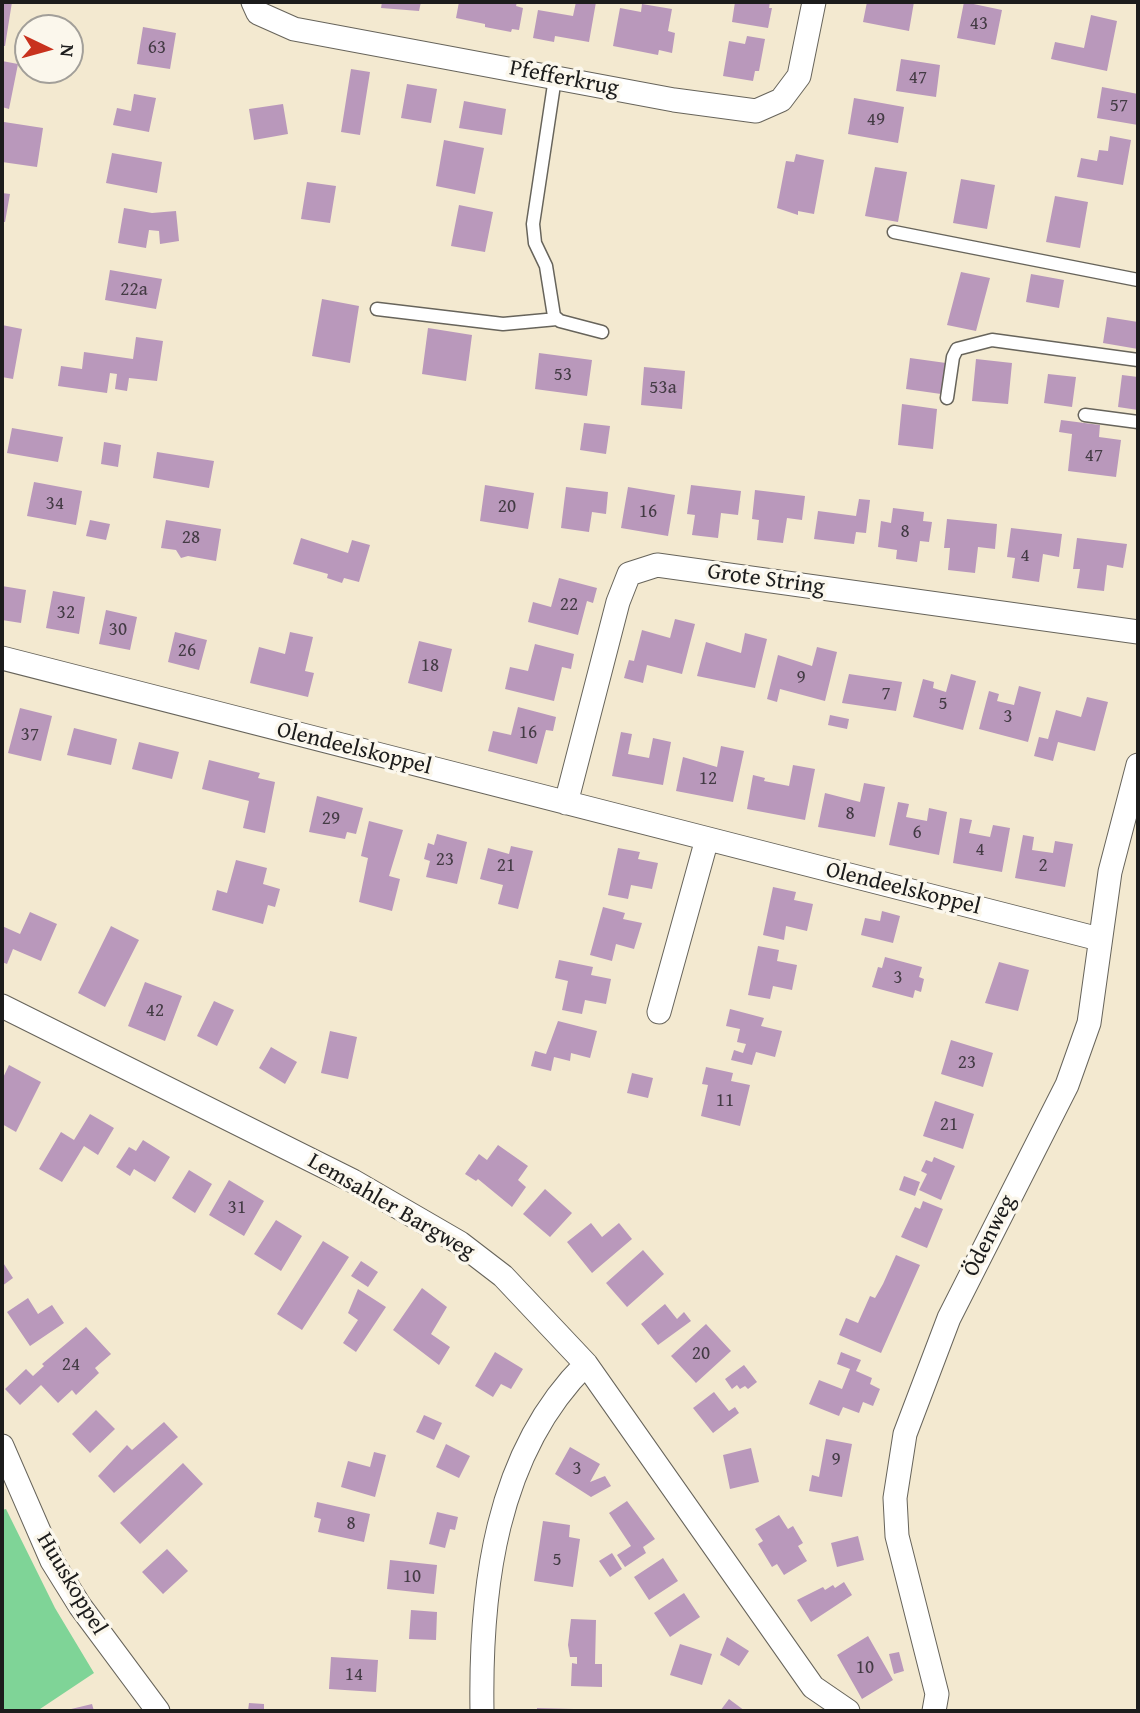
<!DOCTYPE html>
<meta charset="utf-8">
<style>
body{margin:0}
#map{position:relative;width:1140px;height:1713px;overflow:hidden;background:#f3e9d0;font-family:"Gentium Book Plus",serif}
canvas{display:block}
.frame{position:absolute;inset:0;border:4px solid #1c1c1c;pointer-events:none}
.north{position:absolute;left:14px;top:14px;width:70px;height:70px;box-sizing:border-box;background:#fbf7ec;border:2px solid #a29f99;border-radius:50%;rotate:95deg;font-size:19px;font-weight:700;line-height:28px;text-align:center;color:#1c1c1c}
.north::after{content:'';display:block;margin:auto;width:24px;height:32px;background:#c8321e;clip-path:polygon(50% 0,100% 100%,50% 72%,0 100%)}
</style>
<div id="map">
<canvas width="1140" height="1713"></canvas>
<div class="frame"></div>
<div class="north">N</div>
</div>
<script>
const c = document.querySelector('canvas').getContext('2d');
c.lineJoin = 'round';
function paint(path, color) { c.fillStyle = color; c.fill(path, 'evenodd'); }
function trace(path, color, width, dash) { c.strokeStyle = color; c.lineWidth = width; c.lineCap = dash ? 'butt' : 'round'; c.setLineDash(dash || []); c.stroke(path); }
function write(font, color, halo, rows, align = 'center') {
  c.font = font + ' "Gentium Book Plus",serif'; c.lineWidth = 7; c.setLineDash([]); c.textBaseline = 'middle'; c.strokeStyle = halo; c.fillStyle = color; for (const [text, x, y, turn = 0] of rows) {
    c.save(); c.translate(x, y); c.rotate((+turn || 0) * Math.PI / 180); c.textAlign = isNaN(turn) ? turn : align; if (halo) c.strokeText(text, 0, 0); c.fillText(text, 0, 0); c.restore();
  }
}
paint(new Path2D(`
 M6 1509 55 1608 94 1673 37 1711H2V1510Z`), '#7fd497');
paint(new Path2D(`
 M2 2H12L5 46H2Z
 M382 2H421L419 11 381 8Z
 M459 2H517L516 6 523 8 519 30 512 29 511 32 485 27V24L456 18Z
 M576 2H596L589 42 555 36 554 42 533 38 538 10 573 16Z
 M735 2H770L769 8H772L768 28 732 22Z
 M867 2H914L909 31 863 22Z
 M964 2 1002 10 995 45 957 38Z
 M642 4 672 9 668 31 675 33 672 53 659 50 658 55 613 46 620 8 641 12Z
 M1091 15 1117 21 1107 71 1051 59 1055 42 1084 48Z
 M143 27 176 33 170 69 137 64Z
 M747 36 765 39 759 71H755L753 81 723 76 729 41 745 44Z
 M901 59 940 65 936 97 896 91Z
 M2 61 18 64 9 109 2 107Z
 M351 69 370 72 360 135 341 132Z
 M407 84 437 89 431 123 401 118Z
 M1102 87 1138 94V125L1097 118Z
 M134 94 156 98 149 132 113 125 117 108 131 111Z
 M854 98 904 107 898 143 848 134Z
 M464 101 506 109 502 135 459 128Z
 M283 104 288 134 254 140 249 109Z
 M4 122 43 128 37 167 2 162Z
 M1110 136 1131 140 1123 185 1077 177 1081 158 1097 161 1099 150 1108 151Z
 M444 140 484 148 475 194 436 186Z
 M112 153 162 162 157 193 106 183Z
 M796 154 824 160 814 214 798 211V215L777 208 786 161 794 162Z
 M875 167 907 172 898 222 865 216Z
 M961 179 995 185 987 229 953 223Z
 M307 182 336 186 330 223 301 219Z
 M2 193 10 194 5 222H2Z
 M1055 196 1088 202 1080 248 1046 242Z
 M459 205 493 212 485 252 451 246Z
 M124 208 152 213 176 211 179 241 160 244 159 231 149 230 146 248 118 243Z
 M110 270 162 279 156 309 105 300Z
 M961 272 990 278 976 331 947 325Z
 M1031 274 1064 280 1059 308 1026 302Z
 M322 299 359 306 350 363 312 356Z
 M1107 317 1138 322V349L1103 343Z
 M2 325 22 329 13 379 2 377Z
 M428 328 472 335 466 381 422 374Z
 M136 337 163 341 157 381 129 378 127 391 115 389 117 374 110 373 107 393 58 386 61 366 82 369 84 352 133 359Z
 M539 353 592 360 587 396 535 389Z
 M910 358 946 363 941 394 906 389Z
 M976 359 1012 363 1008 404 972 401Z
 M644 367 685 371 682 409 641 405Z
 M1048 374 1076 377 1072 407 1044 403Z
 M1122 375 1138 377V410L1118 407Z
 M902 404 937 409 933 449 898 445Z
 M1061 420 1100 425 1099 437 1121 440 1116 477 1068 471 1072 434 1059 432Z
 M584 423 610 426 606 454 580 450Z
 M12 428 63 437 58 462 7 453Z
 M104 442 121 445 118 467 101 464Z
 M157 452 214 461 209 488 153 478Z
 M34 482 82 491 76 525 27 516Z
 M485 485 534 493 528 529 480 521Z
 M691 485 741 491 738 515 721 513 718 538 692 535 695 515 687 514Z
 M566 487 608 492 606 514 592 512 589 532 561 528Z
 M628 487 675 495 668 536 621 528Z
 M755 490 805 496 802 520 787 518 783 543 757 540 759 520 752 519Z
 M859 499 870 500 866 533 856 532 854 544 814 539 818 511 856 516Z
 M893 508 924 512 923 521 932 522 929 542 920 541 917 562 896 559 897 550 878 547 881 521 891 523Z
 M947 519 997 524 995 549 978 547 975 573 948 570 950 548H944Z
 M90 520 110 524 106 540 86 536Z
 M166 520 221 529 216 561 188 556 181 558 176 550 161 548Z
 M1011 528 1062 534 1059 557 1043 554 1039 582 1012 578 1015 558 1007 557Z
 M301 538 348 553 352 540 370 545 359 582 344 578 342 583 327 578 328 574 293 564Z
 M1077 538 1127 544 1123 568 1107 565 1104 591 1077 588 1080 569H1073Z
 M559 578 597 588 593 603 587 601 578 635 528 622 533 602 551 607Z
 M2 586 26 590 21 623 2 620Z
 M53 591 85 597 79 634 46 628Z
 M106 610 137 617 130 650 99 644Z
 M675 619 695 624 682 674 647 665 643 683 624 678 629 660 634 661 642 630 670 638Z
 M175 632 207 640 199 670 168 662Z
 M290 632 313 637 305 671 314 673 308 697 250 683 259 647 285 654Z
 M745 633 767 639 755 688 697 676 706 642 741 653Z
 M419 641 452 649 442 692 408 683Z
 M535 644 574 654 571 669 562 667 554 701 505 689 510 667 528 671Z
 M817 647 837 652 825 701 780 689 777 702 767 699 778 655 812 666Z
 M849 674 902 682 896 711 842 703Z
 M951 674 976 681 963 730 913 717 923 679 934 682 933 688 946 692Z
 M1019 686 1041 692 1028 742 979 729 989 691 999 694 997 701 1014 705Z
 M1087 697 1108 702 1095 751 1058 742 1053 761 1034 756 1039 737 1048 739 1056 710 1081 717Z
 M518 707 556 717 553 731 546 730 537 764 488 751 493 731 511 735Z
 M20 708 52 716 41 761 8 753Z
 M830 715 849 719 847 729 828 725Z
 M74 728 117 739 111 765 67 755Z
 M621 732 632 734 628 754 649 758 653 738 671 742 663 785 612 776Z
 M139 742 179 752 172 779 132 769Z
 M721 746 744 751 733 802 676 791 683 757 717 767Z
 M209 760 260 773 258 778 275 782 265 833 243 828 249 801 202 789Z
 M793 765 815 769 805 820 747 809 753 775 765 778 764 781 789 786Z
 M864 783 885 787 875 837 818 827 825 793 860 802Z
 M317 796 363 808 356 834 347 832 345 839 309 832Z
 M898 802 909 804 906 817 927 821 929 808 947 812 939 855 889 845Z
 M960 818 972 820 969 833 990 837 993 825 1010 828 1002 872 953 863Z
 M369 821 403 830 389 876 400 879 392 911 359 902 368 858 361 856Z
 M437 834 467 842 457 884 426 877 430 861 424 859 428 843 434 845Z
 M1023 835 1034 837 1032 850 1053 853 1055 841 1073 844 1065 887 1015 878Z
 M511 846 533 851 518 909 498 904 503 885 480 879 488 848 509 854Z
 M618 848 640 852 638 859 658 863 652 889 631 885 628 899 608 895Z
 M236 860 267 868 263 884 280 889 275 907 268 905 263 924 212 910 217 890 227 893Z
 M773 887 796 892 794 900 813 904 807 931 786 926 784 940 763 935Z
 M603 907 625 913 623 919 642 923 634 949 616 944 612 961 590 955Z
 M882 911 900 916 893 943 861 935 865 918 880 921Z
 M30 912 57 924 41 961 13 949 7 964 2 962V926L20 934Z
 M111 926 139 940 105 1007 78 993Z
 M758 946 779 950 777 961 797 965 792 990 773 986 770 999 748 995Z
 M885 957 922 967 919 977 924 979 921 992 915 990 913 998 872 987 878 967 882 968Z
 M559 960 593 967 591 975 611 979 606 1004 585 1000 582 1014 562 1010 568 981 555 978Z
 M999 962 1029 970 1018 1011 985 1003Z
 M145 982 182 996 165 1041 128 1026Z
 M214 1001 234 1010 217 1046 197 1036Z
 M730 1009 764 1018 761 1026 782 1031 775 1057 756 1052 752 1065 731 1060 734 1050 743 1053 746 1044 737 1042 740 1029 726 1026Z
 M558 1021 597 1031 590 1058 571 1053 570 1061 554 1057 551 1071 531 1066 535 1051 546 1054Z
 M330 1031 357 1037 348 1079 321 1073Z
 M951 1040 993 1053 983 1087 941 1074Z
 M271 1047 297 1062 285 1084 259 1068Z
 M9 1065 41 1082 16 1132 2 1124V1080Z
 M706 1067 733 1073 731 1081 750 1085 740 1126 701 1116 708 1085 702 1084Z
 M632 1073 653 1078 648 1098 627 1093Z
 M935 1101 974 1114 963 1149 923 1136Z
 M90 1114 114 1128 98 1155 84 1146 62 1182 39 1169 61 1132 74 1140Z
 M143 1140 170 1157 155 1182 134 1169 130 1176 116 1167 129 1147 136 1151Z
 M498 1145 528 1166 518 1180 526 1187 512 1207 478 1179 476 1181 465 1174 479 1154 487 1160Z
 M934 1157 955 1166 941 1200 919 1190 927 1174 921 1171 926 1160 932 1162Z
 M189 1170 212 1184 195 1213 172 1198Z
 M904 1176 920 1182 915 1196 899 1190Z
 M229 1180 264 1201 244 1236 209 1215Z
 M545 1189 572 1213 550 1237 523 1214Z
 M923 1201 943 1209 927 1248 901 1237 915 1207 920 1209Z
 M276 1220 302 1236 281 1271 254 1254Z
 M591 1223 602 1237 619 1223 632 1239 592 1273 567 1242Z
 M323 1241 349 1257 302 1330 277 1314Z
 M643 1250 664 1274 627 1307 606 1283Z
 M896 1255 920 1265 881 1353 839 1335 846 1318 858 1323 870 1296 875 1298 883 1284Z
 M2 1261 13 1278 2 1286Z
 M361 1261 378 1272 368 1287 351 1276Z
 M422 1288 447 1307 431 1334 450 1347 439 1365 393 1330Z
 M358 1289 386 1307 356 1352 343 1343 358 1320 348 1313Z
 M28 1298 38 1314 52 1305 64 1323 30 1346 7 1312Z
 M665 1304 677 1319 684 1312 691 1321 658 1345 641 1324Z
 M706 1324 731 1351 696 1383 671 1356Z
 M86 1327 111 1354 95 1368 99 1373 76 1395 72 1390 58 1403 41 1385 20 1405 5 1389 26 1369 33 1376 44 1366 42 1364Z
 M495 1352 523 1369 511 1389 501 1384 493 1397 475 1386Z
 M841 1352 861 1360 856 1371 872 1378 870 1384 880 1389 873 1406 863 1402 859 1413 843 1407 839 1416 809 1404 819 1380 842 1389 850 1369 837 1364Z
 M744 1365 757 1382 748 1389 745 1386 740 1389 737 1385 732 1389 725 1379Z
 M714 1392 729 1411 735 1407 739 1413 713 1433 693 1408Z
 M96 1410 115 1429 90 1453 72 1434Z
 M424 1415 442 1423 434 1440 416 1432Z
 M164 1422 178 1437 114 1493 98 1476 127 1445 132 1450Z
 M826 1439 852 1444 842 1497 809 1491 812 1475 819 1477Z
 M446 1444 470 1456 459 1478 436 1467Z
 M570 1447 600 1464 590 1482 605 1476 611 1486 591 1497 555 1474Z
 M751 1448 759 1482 730 1489 723 1455Z
 M374 1452 386 1455 375 1497 341 1487 348 1461 370 1467Z
 M183 1463 203 1484 140 1544 120 1523Z
 M627 1501 655 1539 643 1547 646 1553 625 1567 617 1555 631 1546 609 1513Z
 M317 1502 370 1514 364 1542 318 1532 321 1519 314 1517Z
 M437 1512 458 1517 455 1530 450 1529 445 1548 429 1544Z
 M779 1515 788 1529 793 1526 803 1543 798 1546 807 1561 784 1575 777 1564 772 1567 758 1544 763 1541 755 1529Z
 M543 1521 570 1525 569 1537 580 1539 573 1587 534 1581Z
 M858 1536 864 1560 837 1567 831 1543Z
 M167 1549 188 1571 163 1594 142 1572Z
 M612 1553 622 1569 610 1577 599 1561Z
 M663 1558 678 1581 649 1600 634 1577Z
 M390 1560 437 1565 434 1594 387 1589Z
 M844 1582 852 1595 811 1622 797 1600 823 1587 825 1590 833 1585 835 1588Z
 M684 1593 700 1617 670 1637 654 1613Z
 M411 1610 437 1612 436 1640 409 1639Z
 M571 1619 596 1620 595 1664H602V1687L571 1686 572 1663 577 1664V1657H570L568 1645Z
 M868 1636 893 1680 862 1699 837 1655Z
 M727 1637 749 1651 739 1666 720 1655Z
 M680 1644 712 1654 702 1685 670 1675Z
 M899 1652 904 1671 894 1674 889 1654Z
 M331 1657 378 1660 376 1692 329 1689Z
 M729 1699 745 1711H720Z
 M249 1703 264 1704V1711H248Z
 M92 1704 94 1711H67V1710Z
 M537 1708 574 1709V1711H537Z`), '#b998bb');
const lane = new Path2D(`
 M555 78 533 224 535 243 546 266 554 316 560 321 602 332
 M894 232 1138 280
 M377 309 503 324 557 319
 M947 398 953 357 957 349 992 340 1138 360
 M1085 415 1138 422`);
const street = new Path2D(`
 M253 2 258 13 294 29 674 100 756 111 781 100 799 76 814 2
 M2 658 1099 939
 M566 803 618 602 629 574 657 565 1138 632
 M2 1006 353 1181 460 1243 503 1276 586 1364 813 1687 848 1711
 M659 1012 707 839
 M2 1446 52 1561 80 1606 158 1711
 M482 1711C480 1590 495 1454 586 1364
 M934 1711 937 1694 897 1536 895 1498 905 1434 949 1318 1067 1085 1089 1023 1110 872 1138 765`);
trace(lane, '#67645b', 15);
trace(street, '#67645b', 25);
trace(lane, '#fff', 12);
trace(street, '#fff', 23);
write('19px', '#433b44', null, [
 ["43",979,24],
 ["63",157,48],
 ["47",918,78],
 ["57",1119,106],
 ["49",876,120],
 ["22a",134,290],
 ["53",563,375],
 ["53a",663,388],
 ["47",1094,456],
 ["34",55,504],
 ["20",507,507],
 ["16",648,512],
 ["8",905,532],
 ["28",191,538],
 ["4",1025,556],
 ["22",569,605],
 ["32",66,613],
 ["30",118,630],
 ["26",187,651],
 ["18",430,666],
 ["9",801,678],
 ["7",886,694],
 ["5",943,704],
 ["3",1008,717],
 ["16",528,733],
 ["37",30,735],
 ["12",708,779],
 ["8",850,814],
 ["29",331,819],
 ["6",917,833],
 ["4",980,850],
 ["23",445,860],
 ["21",506,866],
 ["2",1043,866],
 ["3",898,978],
 ["42",155,1011],
 ["23",967,1063],
 ["11",725,1101],
 ["21",949,1125],
 ["31",237,1208],
 ["20",701,1354],
 ["24",71,1365],
 ["9",836,1460],
 ["3",577,1469],
 ["8",351,1524],
 ["5",557,1560],
 ["10",412,1577],
 ["10",865,1668],
 ["14",354,1675]
]);
write('23px', '#1c1c1c', '#fbf7ec', [
 ["Pfefferkrug",564,79,11],
 ["Grote String",766,580,8],
 ["Olendeelskoppel",354,749,14],
 ["Olendeelskoppel",903,889,14],
 ["Lemsahler Bargweg",391,1207,30],
 ["Ödenweg",990,1236,-63],
 ["Huuskoppel",71,1584,59]
]);
</script>
